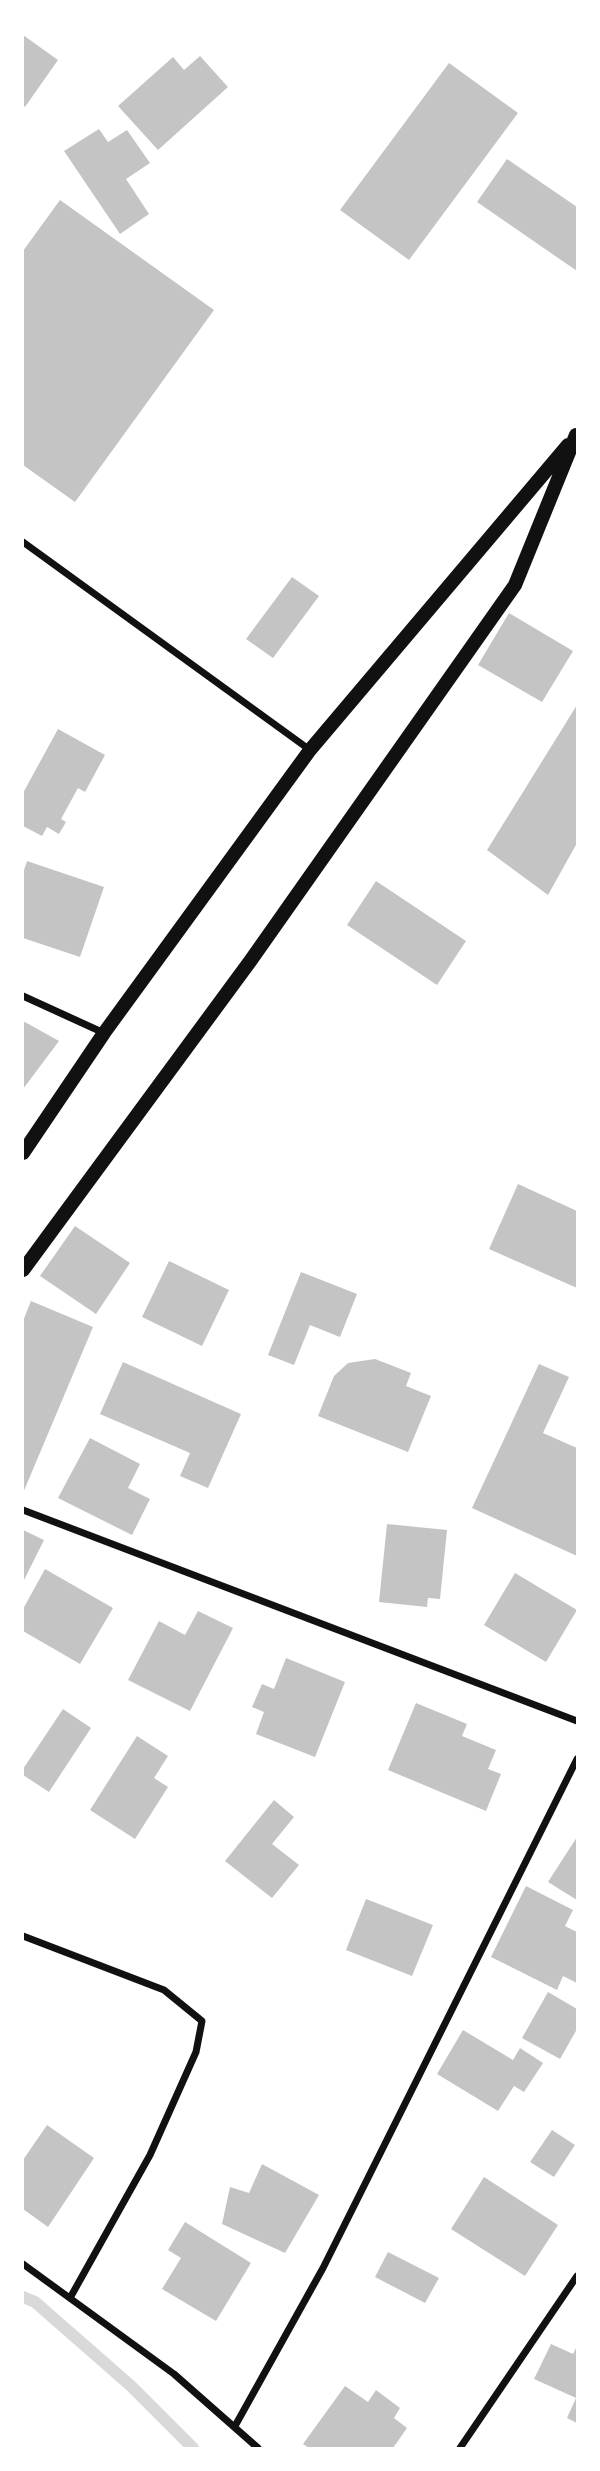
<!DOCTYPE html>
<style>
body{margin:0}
#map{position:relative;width:600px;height:2471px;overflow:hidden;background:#fff;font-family:"Crimson Pro",serif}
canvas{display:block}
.frame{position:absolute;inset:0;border:24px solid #fff;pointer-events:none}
</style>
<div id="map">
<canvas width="600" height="2471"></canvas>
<div class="frame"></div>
</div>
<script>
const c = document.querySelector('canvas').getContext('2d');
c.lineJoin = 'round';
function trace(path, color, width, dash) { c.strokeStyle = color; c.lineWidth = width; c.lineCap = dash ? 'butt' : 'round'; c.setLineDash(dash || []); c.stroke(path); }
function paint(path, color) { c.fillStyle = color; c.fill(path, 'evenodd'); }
trace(new Path2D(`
 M23 2297 35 2302 131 2386 193 2448`), '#d9d9d9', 12);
paint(new Path2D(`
 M23 35 58 60 25 107 23 105Z
 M200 56 228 87 158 150 118 106 173 57 184 70Z
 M449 63 518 113 409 260 340 210Z
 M99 129 108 142 127 130 150 163 126 179 149 214 120 234 64 151Z
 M507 159 577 207V271L477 202Z
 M60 200 214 310 75 502 23 465V251Z
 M292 577 319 596 273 658 246 639Z
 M509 613 573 651 542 702 478 665Z
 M577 705V843L548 895 487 850Z
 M58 729 105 755 85 792 78 788 61 819 66 822 59 834 47 827 42 836 23 826V793Z
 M27 861 104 887 80 957 23 938V873Z
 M376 881 466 941 437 985 347 925Z
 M23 1021 59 1041 23 1089Z
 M518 1184 577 1211V1288L489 1249Z
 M75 1226 130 1263 96 1314 40 1276Z
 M169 1261 229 1290 202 1346 142 1317Z
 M301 1272 357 1294 340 1337 310 1325 294 1365 268 1355Z
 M31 1301 93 1327 23 1493V1321Z
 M375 1359 411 1373 406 1386 431 1396 408 1452 318 1416 334 1376 348 1363Z
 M123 1362 241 1414 208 1488 180 1476 190 1453 100 1414Z
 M539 1364 569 1377 543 1433 577 1448V1556L472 1508Z
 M90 1438 140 1464 128 1488 150 1499 132 1535 58 1498Z
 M387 1524 447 1530 440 1599 428 1598 427 1607 379 1602Z
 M23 1530 44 1540 23 1582Z
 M45 1569 113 1608 80 1664 23 1631V1609Z
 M515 1573 577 1610 546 1662 484 1625Z
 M198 1611 233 1628 190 1711 128 1680 159 1621 185 1635Z
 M286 1658 345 1682 315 1757 256 1734 264 1712 252 1707 262 1684 274 1689Z
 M416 1703 467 1724 462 1736 496 1750 488 1769 501 1774 486 1811 388 1770Z
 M63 1709 91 1728 49 1792 23 1775V1769Z
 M137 1736 168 1756 154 1778 168 1787 135 1839 90 1810Z
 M274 1800 294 1817 272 1844 299 1865 272 1898 225 1861Z
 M577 1837V1900L548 1882Z
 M526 1886 573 1910 565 1926 577 1932V1983L563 1976 557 1990 491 1957Z
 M366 1899 433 1925 412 1976 346 1950Z
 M548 1992 577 2009V2029L560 2059 522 2038Z
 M463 2030 513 2060 520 2048 543 2063 524 2092 514 2086 498 2111 437 2074Z
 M47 2125 94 2158 48 2227 23 2209V2160Z
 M552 2130 575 2145 554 2177 530 2162Z
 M262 2164 319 2195 285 2253 222 2224 230 2187 249 2193Z
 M484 2177 558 2225 525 2276 451 2229Z
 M185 2222 251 2263 216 2321 162 2289 181 2258 168 2250Z
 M388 2252 439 2278 425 2303 375 2277Z
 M551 2344 573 2354 577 2346V2423L567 2418 576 2398 534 2379Z
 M345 2386 368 2402 376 2390 400 2408 394 2418 407 2428 393 2448H309L303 2444Z`), '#c4c4c4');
trace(new Path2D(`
 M23 542 310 750
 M23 996 104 1033
 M23 1510 577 1721
 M23 1936 164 1990 202 2021 196 2052 150 2155 70 2298
 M23 2264 174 2374 258 2448
 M235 2426 323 2268 577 1759
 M460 2448 577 2276`), '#111', 7);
trace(new Path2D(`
 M23 1153 104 1033 310 750 568 445
 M23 1270 251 960 515 585 576 435`), '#111', 14);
</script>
